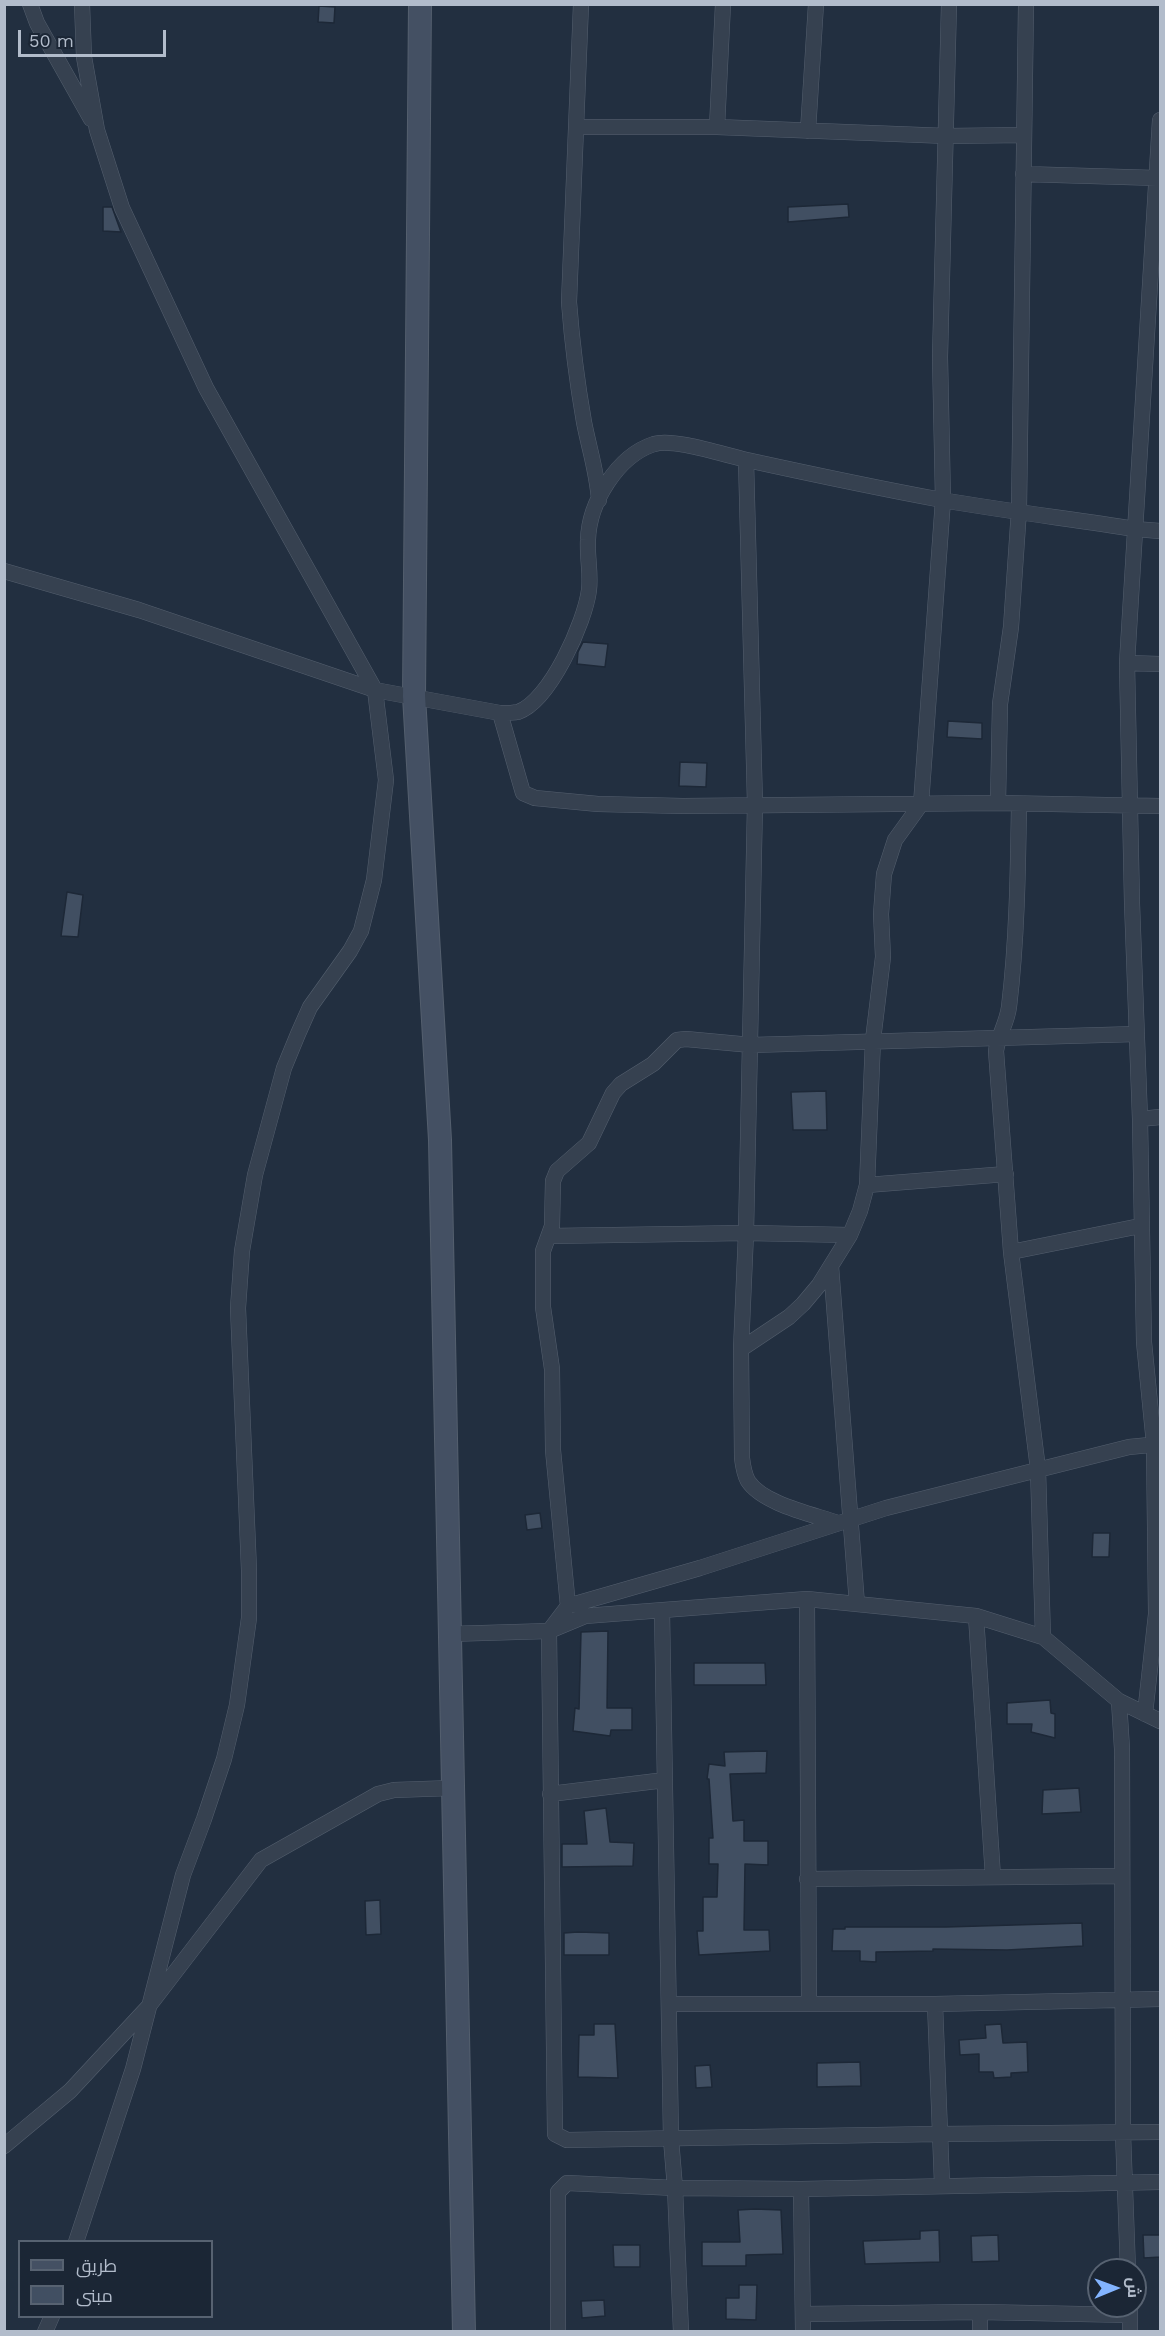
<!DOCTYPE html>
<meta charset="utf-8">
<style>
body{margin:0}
#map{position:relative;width:1165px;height:2336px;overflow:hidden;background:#222f40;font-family:"Work Sans",Cairo,sans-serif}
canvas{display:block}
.frame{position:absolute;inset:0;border:6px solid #b2bccb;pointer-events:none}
.legend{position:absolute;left:18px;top:2240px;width:195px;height:78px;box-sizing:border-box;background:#1b2635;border:2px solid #576271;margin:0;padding:8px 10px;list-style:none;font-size:18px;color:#b2bccb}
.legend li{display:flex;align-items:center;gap:12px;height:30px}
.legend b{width:30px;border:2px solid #576271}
.north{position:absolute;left:1087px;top:2258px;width:60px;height:60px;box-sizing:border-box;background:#1b2635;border:2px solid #576271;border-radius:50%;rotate:89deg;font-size:16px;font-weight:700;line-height:24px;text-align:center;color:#b2bccb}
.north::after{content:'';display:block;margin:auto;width:21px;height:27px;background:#83b4ff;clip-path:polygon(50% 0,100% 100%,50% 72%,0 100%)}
.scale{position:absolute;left:18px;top:30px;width:148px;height:27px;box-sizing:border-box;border:3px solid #b2bccb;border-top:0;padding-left:8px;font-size:18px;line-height:21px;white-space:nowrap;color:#b2bccb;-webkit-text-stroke:4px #1b2635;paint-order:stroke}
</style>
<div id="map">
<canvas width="1165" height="2336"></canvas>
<div class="frame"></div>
<ul class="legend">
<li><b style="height:8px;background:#445063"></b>طريق</li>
<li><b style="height:16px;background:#414f62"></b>مبنى</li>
</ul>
<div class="north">ش</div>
<div class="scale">50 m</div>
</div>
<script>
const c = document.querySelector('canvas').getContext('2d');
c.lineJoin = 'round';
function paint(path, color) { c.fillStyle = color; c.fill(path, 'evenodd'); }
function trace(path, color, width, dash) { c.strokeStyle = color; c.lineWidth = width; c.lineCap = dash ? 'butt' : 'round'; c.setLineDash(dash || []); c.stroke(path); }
const building = new Path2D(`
 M319 6 335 7 334 23 318 22Z
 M848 204 849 217 788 222V207Z
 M103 207H112L121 232 103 231Z
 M583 642 608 644 605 667 577 664 578 652Z
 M948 721 982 723V739L947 737Z
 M680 762 707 763 706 787 679 786Z
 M67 892 83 895 78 937 61 936Z
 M826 1091 827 1130H793L791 1092Z
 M540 1513 542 1528 527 1530 525 1515Z
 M1093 1533H1110L1109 1557H1092Z
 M608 1631 607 1708H632V1730H611L610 1736 573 1731 575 1708 579 1709 581 1632Z
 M694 1663H765L766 1685H694Z
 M1050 1700 1051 1713 1055 1714V1738L1031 1732 1032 1724H1007V1703Z
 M767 1751 766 1773 730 1774 733 1821 744 1820V1841H768V1865L745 1864 744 1930H769L770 1951 699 1955 697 1931H703V1897H717L718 1864H709V1838H713L709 1779H707L709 1764 725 1766 724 1752Z
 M1079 1788 1081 1812 1042 1814 1043 1790Z
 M606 1808 610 1842 634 1843 633 1866 562 1867V1844H587L584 1811Z
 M380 1900 381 1934 366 1935 365 1901Z
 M1082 1923 1083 1946 1007 1950 933 1949V1951L876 1952V1962L860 1961V1951H832L833 1929H845V1927H946Z
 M578 1932 609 1933V1955H564V1933Z
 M594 2024H615L618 2078 578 2077 579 2035H594Z
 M1001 2024 1003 2043 1027 2042 1028 2072 1011 2073V2077L994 2078 993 2072H979V2054L960 2055 959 2040 986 2038 985 2025Z
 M860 2062 861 2086 817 2087V2063Z
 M710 2065 712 2087 696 2088 695 2066Z
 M755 2209 781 2210 783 2254 746 2255V2266H702V2242H740L738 2210Z
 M939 2230 940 2262 865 2264 863 2241 920 2239V2231Z
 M998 2235 999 2261 972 2262 971 2236Z
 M1143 2235H1161V2257L1144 2258Z
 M613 2245H640V2267H614Z
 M739 2285H757L756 2320 726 2319V2298H739Z
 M604 2300 605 2316 582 2318 581 2301Z`);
paint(building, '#414f62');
trace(building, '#1d2837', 1.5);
const street = new Path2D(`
 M30 4 37 23 91 119
 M581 4 569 302C572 342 577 382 584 422 589 448 597 472 599 500
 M576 127H717L947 136 1024 135
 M717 127 723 4
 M808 131 816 4
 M1023 174 1157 178
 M746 460 755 804 746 1233 741 1349 742 1458C743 1466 744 1474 748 1481 763 1504 812 1514 838 1523
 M4 571 139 610 375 690 500 713C505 713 513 713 518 712 550 701 585 622 589 590 591 573 587 557 588 540 589 503 617 456 654 444 674 438 724 455 747 460 811 474 877 488 942 500 1006 511 1071 519 1135 529L1160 531
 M1127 663 1160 664
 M500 713 523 793 535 798 598 804 683 806 998 803 1160 806
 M998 803 1000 704 1011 627 1019 510 1026 4
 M1019 804C1018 872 1017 940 1009 1007 1007 1023 998 1036 996 1051L1011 1252 1038 1469 1043 1637
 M1140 1119 1160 1117
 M867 1185 1006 1174
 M549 1236 746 1233 850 1235
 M1011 1252 1140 1226
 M831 1266 857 1604
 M741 1349 789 1317 803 1304 819 1285 850 1235 860 1211 867 1185 873 1040 883 957 881 914 884 874 895 840 921 804 943 500 940 357 949 4
 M1160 1444 1129 1447 886 1508 700 1568 568 1606 549 1631 555 2134 567 2140 938 2134 1160 2132
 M807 1599 809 2004
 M568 1606 553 1450 552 1369 543 1307V1251L552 1226 553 1181 557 1171 589 1143 613 1093 621 1084 653 1064 677 1040 686 1039 751 1045 1137 1034
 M976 1616 993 1877
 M449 1634 549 1631 585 1616 807 1599 976 1616 1043 1637 1119 1701 1160 1721
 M1119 1701 1122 1749 1123 2133 1128 2270
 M1145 1714 1156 1614 1154 1444 1144 1342 1140 1119 1132 903 1127 663 1160 120
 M550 1794 665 1780
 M807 1879 1122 1876
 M670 2004H935L1160 1999
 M935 2004 942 2184
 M4 2146 70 2091 149 2006 261 1860 378 1794 394 1790 452 1788
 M801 2189 803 2332
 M76 2242 133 2069 183 1875 204 1819 224 1759 237 1705 249 1618V1570L238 1308 242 1251 255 1175 284 1068 298 1034 310 1007 350 951 361 931 374 880 386 780 375 690 206 388 122 208 97 130 84 57 82 4
 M1130 2306V2332
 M980 2312V2332
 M803 2314 980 2312 1130 2315
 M45 2332 52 2316
 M558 2332V2192L567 2183 675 2188 671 2139 662 1611
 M681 2332 675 2188 801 2189 1160 2182`);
const secondary = new Path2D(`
 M420 4 414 696 440 1140 464 2332`);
trace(street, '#545f6e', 16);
trace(secondary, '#545f6e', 24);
trace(street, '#364150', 15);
trace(secondary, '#445063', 22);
</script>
